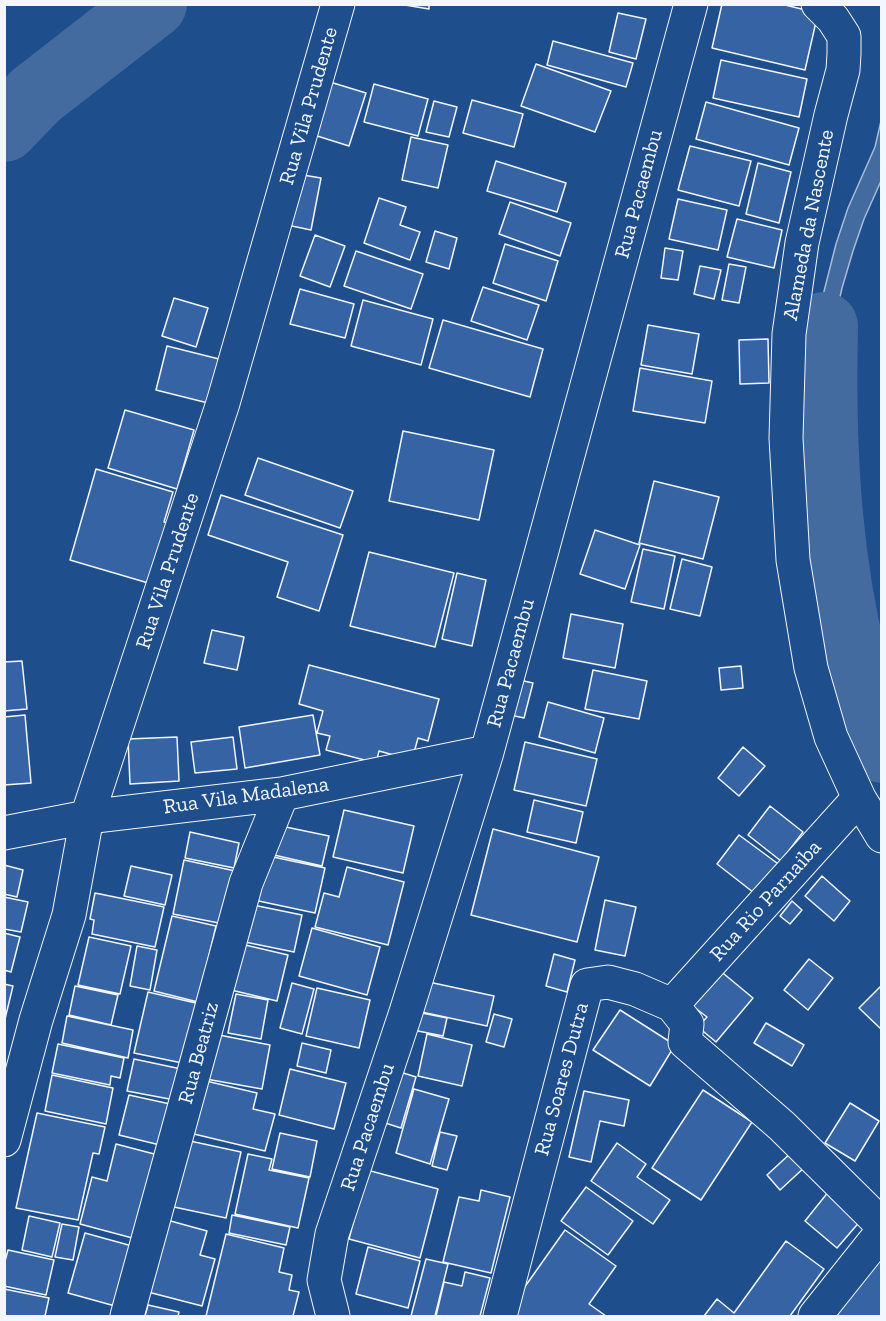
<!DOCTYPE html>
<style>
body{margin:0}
#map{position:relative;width:886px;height:1321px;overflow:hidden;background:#1f4e8c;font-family:"Zilla Slab",serif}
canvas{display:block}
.frame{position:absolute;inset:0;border:6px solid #f2f6ff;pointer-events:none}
</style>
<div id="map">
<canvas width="886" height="1321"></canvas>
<div class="frame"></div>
</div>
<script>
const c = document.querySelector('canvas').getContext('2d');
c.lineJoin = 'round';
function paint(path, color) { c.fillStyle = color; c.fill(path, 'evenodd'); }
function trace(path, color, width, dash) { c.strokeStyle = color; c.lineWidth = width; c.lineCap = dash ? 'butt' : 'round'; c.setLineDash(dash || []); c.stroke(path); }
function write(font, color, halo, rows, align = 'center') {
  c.font = font + ' "Zilla Slab",serif'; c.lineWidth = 4.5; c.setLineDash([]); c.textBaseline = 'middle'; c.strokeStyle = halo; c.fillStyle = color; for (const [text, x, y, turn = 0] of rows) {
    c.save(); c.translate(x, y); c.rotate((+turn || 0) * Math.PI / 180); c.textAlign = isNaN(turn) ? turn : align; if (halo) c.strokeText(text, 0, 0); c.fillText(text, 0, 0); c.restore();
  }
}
const water = new Path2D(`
 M881 121V181L864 219 853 251 842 288 833 328 816 323 836 244 848 208 875 147Z`);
paint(water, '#446ba0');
trace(water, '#a8bbd7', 1.5);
trace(new Path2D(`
 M4 128 36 95 153 4
 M824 326C821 451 827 576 863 697 868 714 875 731 882 749`), '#446ba0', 68);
const building = new Path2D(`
 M399 4H429V9Z
 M722 4H781L818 13 805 70 712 48Z
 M618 13 646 19 636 59 609 52Z
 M553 41 633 63 626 87 547 65Z
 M721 60 807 79 799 117 713 98Z
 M536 64 611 91 595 132 521 106Z
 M330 82 366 93 349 146 314 135Z
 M374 84 428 99 418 136 364 122Z
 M472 100 523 114 514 147 463 133Z
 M434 101 457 107 449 137 426 132Z
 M706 102 799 128 789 165 696 139Z
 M411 137 448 145 438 188 402 180Z
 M690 146 751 161 739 206 678 190Z
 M496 161 566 183 557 212 487 191Z
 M758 163 791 172 779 223 746 214Z
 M297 174 321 178 311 230 287 225Z
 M379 198 406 207 400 225 420 232 410 260 364 243Z
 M678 199 727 210 718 250 669 239Z
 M510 202 571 223 560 256 499 234Z
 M737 219 782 230 774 268 727 257Z
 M435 231 457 238 449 269 426 262Z
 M315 235 345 246 330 287 300 276Z
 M505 244 558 261 546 301 493 283Z
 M665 248 683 251 678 280 661 278Z
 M356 251 423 274 411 309 344 286Z
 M729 264 746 267 739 303 722 300Z
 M700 266 721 270 714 299 694 294Z
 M483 287 539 305 527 340 471 321Z
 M300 289 354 304 345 338 290 324Z
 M174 298 208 308 196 347 162 336Z
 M363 300 433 319 421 365 351 346Z
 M443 320 543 349 530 397 429 368Z
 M648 325 699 334 692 374 641 365Z
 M768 339 769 383 740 384 739 340Z
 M167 346 223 360 212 404 156 390Z
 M640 368 712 381 705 423 633 411Z
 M125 410 194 430 177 489 108 468Z
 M403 431 494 450 479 520 389 501Z
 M258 458 353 491 340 528 245 495Z
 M96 469 173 492 164 522 172 524 155 585 70 560Z
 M654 481 719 497 703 559 639 543Z
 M221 495 343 535 319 611 277 597 288 562 208 535Z
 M595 530 640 545 625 589 580 574Z
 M643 549 675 556 664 609 631 602Z
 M369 552 454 573 435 647 350 626Z
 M682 559 712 567 700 616 670 609Z
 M457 573 486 580 472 646 442 639Z
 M571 614 623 624 615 668 563 658Z
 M212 630 244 637 237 670 204 663Z
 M22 661 27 709 4 711V662Z
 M309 665 439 699 428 741 418 738 412 760 379 751 376 763 326 750 330 736 317 733 323 711 299 704Z
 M741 666 743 688 721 690 719 668Z
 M593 670 647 681 639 719 585 709Z
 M515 679 533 683 524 718 506 714Z
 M548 702 604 718 595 753 539 737Z
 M25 715 31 783 4 785V717Z
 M313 715 320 755 245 768 239 727Z
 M177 737 179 781 130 784 128 739Z
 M233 737 237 769 195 773 191 742Z
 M525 742 597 759 586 806 514 790Z
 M743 747 765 766 739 796 718 778Z
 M534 800 583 812 576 843 527 832Z
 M770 806 803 832 781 861 748 835Z
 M344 810 414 826 403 873 333 857Z
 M281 826 329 836 322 866 274 855Z
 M493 829 599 857 577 942 471 915Z
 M190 832 239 843 234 868 185 858Z
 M739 835 781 866 758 896 717 864Z
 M264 855 325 868 315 913 254 900Z
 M184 860 240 872 229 925 173 914Z
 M4 865 23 870 17 897 4 894Z
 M131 866 172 875 165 905 124 896Z
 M347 867 404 882 388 945 315 927 324 893 339 897Z
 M822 876 850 901 834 921 805 896Z
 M95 893 164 907 155 947 92 934 94 920 90 919Z
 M4 897 28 902 21 932 4 929Z
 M605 900 636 907 625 956 595 950Z
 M792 901 802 910 790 924 780 916Z
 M253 905 302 915 294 952 245 942Z
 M172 916 216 926 198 1002 154 991Z
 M312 928 380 947 367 995 299 976Z
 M4 933 20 937 11 972 4 970Z
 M89 937 131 946 120 994 78 985Z
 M241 944 288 955 277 1001 231 990Z
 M137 946 157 950 150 990 130 986Z
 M554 954 575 960 567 992 546 986Z
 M809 959 833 978 808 1010 784 990Z
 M718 969 753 998 716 1042 698 1027 707 1017 690 1004Z
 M424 981 494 996 487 1026 417 1011Z
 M292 983 314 989 302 1034 280 1028Z
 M4 984 13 986 4 1023Z
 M882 985V1030L859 1008Z
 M75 986 118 995 111 1025 69 1015Z
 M317 988 370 1000 359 1048 306 1036Z
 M148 992 200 1004 187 1064 134 1053Z
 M236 994 268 1000 261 1039 228 1033Z
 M620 1010 675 1045 650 1086 593 1050Z
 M417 1012 447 1018 443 1036 413 1030Z
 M494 1014 512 1019 504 1047 486 1042Z
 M67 1016 133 1030 128 1058 62 1043Z
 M766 1023 804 1045 792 1066 754 1043Z
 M214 1034 270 1045 262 1089 206 1079Z
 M427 1034 472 1045 462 1086 418 1076Z
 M302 1043 331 1050 326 1073 297 1066Z
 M58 1044 124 1058 120 1078 111 1076 110 1085 52 1073Z
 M134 1059 186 1070 180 1101 127 1091Z
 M290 1069 346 1083 334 1129 279 1115Z
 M397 1071 416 1077 401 1128 382 1122Z
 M52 1075 113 1088 106 1124 45 1111Z
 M206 1081 257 1093 253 1109 275 1114 265 1151 194 1134Z
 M414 1089 449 1099 430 1164 396 1153Z
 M703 1090 752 1122 701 1200 652 1168Z
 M584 1091 629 1100 624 1126 600 1121 591 1162 569 1157Z
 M129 1095 170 1104 160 1145 119 1135Z
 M850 1103 879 1121 855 1161 825 1143Z
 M37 1113 105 1127 99 1154 93 1153 78 1220 16 1208Z
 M440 1132 457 1136 447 1170 432 1166Z
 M280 1133 317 1141 310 1177 272 1169Z
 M190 1141 241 1152 226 1218 174 1207Z
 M617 1143 646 1164 637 1177 670 1200 653 1224 591 1181Z
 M116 1144 158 1155 136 1239 80 1224 92 1177 107 1181Z
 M793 1151 806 1166 780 1190 767 1175Z
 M248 1154 272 1159 269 1170 309 1178 298 1228 235 1214Z
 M367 1170 438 1189 420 1258 349 1239Z
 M586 1187 633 1221 608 1255 561 1221Z
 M481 1190 510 1197 491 1273 443 1262 459 1197 479 1201Z
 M829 1191 862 1219 837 1248 805 1221Z
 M232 1215 290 1227 286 1245 229 1233Z
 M29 1216 60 1223 52 1257 22 1250Z
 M167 1220 207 1231 200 1255 215 1259 202 1306 148 1292Z
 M62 1224 79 1227 73 1260 55 1257Z
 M565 1230 616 1266 589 1304 606 1316H514L507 1312Z
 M85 1233 132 1246 115 1306 68 1293Z
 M226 1234 284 1248 279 1272 292 1275 289 1290 299 1292 293 1316H206Z
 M786 1241 824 1269 790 1316H704L717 1299 734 1313Z
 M368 1247 420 1261 408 1308 356 1294Z
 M8 1250 54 1260 46 1295 4 1286V1265Z
 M867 1251 882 1261V1316H839L828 1309Z
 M426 1259 448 1264 435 1316H411Z
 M465 1272 490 1278 480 1316H436L444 1282 462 1286Z
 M4 1289 49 1298 45 1316H4Z
 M148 1305 179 1312 178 1316H145Z`);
paint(building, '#3563a3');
trace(building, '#f2f6ff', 1.5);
const minor = new Path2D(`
 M818 4 833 19 844 36V54L843 70 831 115 802 243 789 334 786 438 793 560 811 668 831 737 859 798 882 836
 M4 833 87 817 282 794 487 752
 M672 1005 859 798
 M4 1140 36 1020 69 915 87 817 223 403 338 4
 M127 1316 246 883 282 794
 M333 1316 324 1280 332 1234 406 1012 487 752 691 4
 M500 1316 587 985 608 982 635 989 672 1005 687 1024 685 1042 782 1126 882 1225
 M815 1316 882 1232`);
trace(minor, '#f2f6ff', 35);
trace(minor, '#1f4e8c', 33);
write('21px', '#f2f6ff', '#1f4e8c', [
 ["Rua Vila Prudente",309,106,-74],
 ["Rua Pacaembu",639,194,-75],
 ["Alameda da Nascente",809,225,-79],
 ["Rua Vila Prudente",168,571,-72],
 ["Rua Pacaembu",511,663,-75],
 ["Rua Vila Madalena",246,796,-8],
 ["Rua Rio Parnaiba",766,901,-48],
 ["Rua Beatriz",199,1053,-75],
 ["Rua Soares Dutra",562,1079,-75],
 ["Rua Pacaembu",368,1127,-72]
]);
</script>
